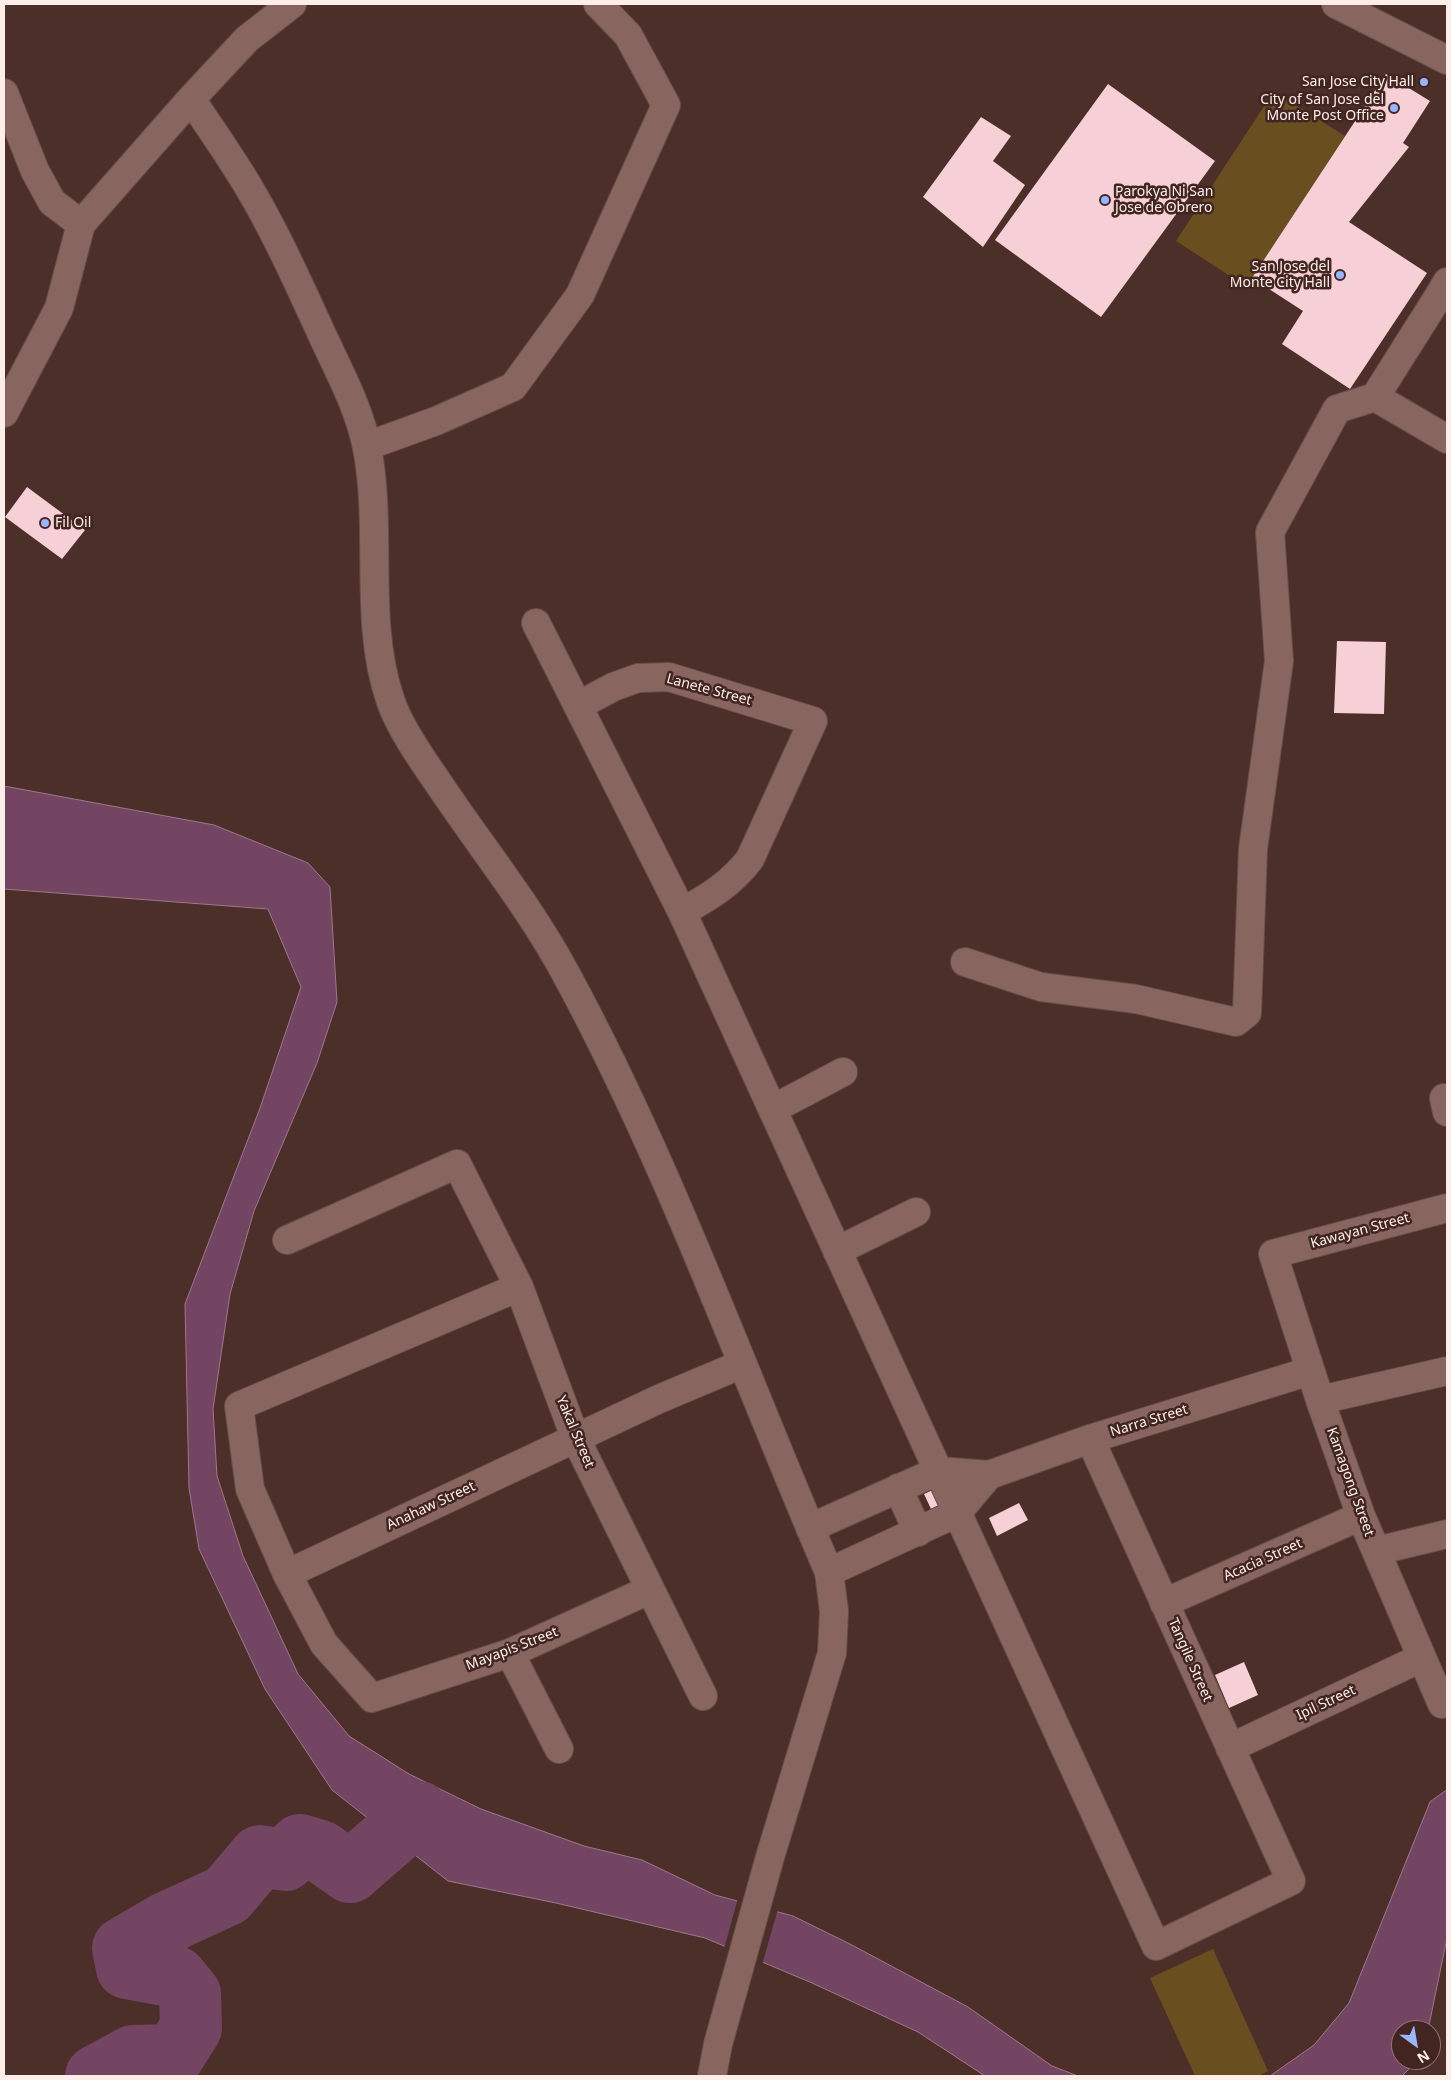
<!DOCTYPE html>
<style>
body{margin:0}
#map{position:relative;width:1451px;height:2080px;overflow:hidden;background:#4d2f29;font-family:"Noto Sans",sans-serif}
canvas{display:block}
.frame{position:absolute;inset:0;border:5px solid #feeeea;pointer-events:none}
.north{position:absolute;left:1391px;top:2020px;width:50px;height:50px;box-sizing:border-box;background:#422520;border:1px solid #8d7571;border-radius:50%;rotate:148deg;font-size:14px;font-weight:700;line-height:20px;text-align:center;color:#feeeea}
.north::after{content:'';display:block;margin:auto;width:18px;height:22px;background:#99b5fd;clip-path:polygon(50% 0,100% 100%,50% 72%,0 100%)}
</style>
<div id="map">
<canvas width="1451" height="2080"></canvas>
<div class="frame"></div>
<div class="north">N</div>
</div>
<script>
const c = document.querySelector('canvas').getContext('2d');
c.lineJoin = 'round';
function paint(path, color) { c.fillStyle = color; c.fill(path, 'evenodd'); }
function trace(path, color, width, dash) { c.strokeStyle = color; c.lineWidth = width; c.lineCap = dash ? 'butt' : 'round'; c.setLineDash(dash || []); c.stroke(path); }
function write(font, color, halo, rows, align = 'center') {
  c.font = font + ' "Noto Sans",sans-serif'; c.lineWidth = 5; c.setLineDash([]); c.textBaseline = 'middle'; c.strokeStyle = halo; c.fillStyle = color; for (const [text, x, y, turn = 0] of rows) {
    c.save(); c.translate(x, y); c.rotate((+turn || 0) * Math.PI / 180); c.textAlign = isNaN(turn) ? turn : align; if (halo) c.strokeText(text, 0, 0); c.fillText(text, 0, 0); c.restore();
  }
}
paint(new Path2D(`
 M1274 91 1345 136 1247 287 1176 241Z
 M1213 1949 1268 2071 1258 2076H1195L1150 1978Z`), '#694f1f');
const water = new Path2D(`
 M4 786 214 825 308 863 330 887 337 1002 317 1063 254 1211 230 1294 213 1409 217 1476 243 1556 298 1674 349 1736 409 1774 481 1809 584 1846 642 1860 715 1895 793 1916 850 1944 968 2007 1052 2066 1078 2076H985L918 2032 812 1983 705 1938 556 1903 448 1881 332 1790 265 1689 199 1549 189 1488 185 1304 260 1108 301 987 268 909 4 889Z
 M1447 1790V1938L1428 2030H1401V2060H1418L1402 2076H1270L1314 2045 1349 2003 1430 1802Z`);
paint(water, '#734562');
trace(water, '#9d788b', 1);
paint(new Path2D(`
 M738 1898 778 1909 762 1965 724 1949Z`), '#4d2f29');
trace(new Path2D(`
 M96 2076 133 2056 174 2055 191 2028 190 1994 176 1977 127 1968 123 1948 164 1924 227 1895 260 1856 285 1860 300 1845 320 1851 350 1872 419 1812`), '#734562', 62);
paint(new Path2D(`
 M1386 74 1430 101 1403 143 1409 147 1349 222 1427 273 1350 389 1282 344 1303 311 1252 278Z
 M1108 84 1215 161 1101 317 995 240Z
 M981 117 1011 136 993 161 1025 185 983 247 923 197Z
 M27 487 85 530 62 559 5 517Z
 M1337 641 1386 642 1384 714 1334 713Z
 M937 1488 944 1503 931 1509 924 1494Z
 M1019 1503 1028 1520 997 1536 989 1518Z
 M1244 1662 1258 1695 1229 1708 1215 1675Z`), '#f7cfd6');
const minor = new Path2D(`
 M1375 397 1440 294
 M1375 397 1447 439
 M367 446 436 421 513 387 580 295 666 105 628 35 598 4
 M536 623 682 912 1156 1946 1291 1881 1090 1439
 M578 706 613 687 638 678 669 677 813 721 750 859C731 884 709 897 682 912
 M965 962 1041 987 1136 999 1236 1022 1247 1013 1253 849 1279 661 1270 532 1337 409 1375 397
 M1444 1098 1447 1112
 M773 1109 843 1072
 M1447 1208 1273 1254 1320 1400 1361 1516 1442 1704 1447 1703
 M287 1240 457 1164 519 1287 575 1437 703 1696
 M837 1251 916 1212
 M519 1287 239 1406 250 1489 287 1574 324 1644 372 1698 510 1653 649 1590
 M1320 1400 1447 1371
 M898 1488 918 1532
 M810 1528 938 1471 989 1475 1090 1439 1310 1371
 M1376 1551 1447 1534
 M829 1572 957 1513 989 1475
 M287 1574 659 1399 742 1364
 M1164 1603 1361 1516
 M510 1653 559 1749
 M1230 1748 1421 1658`);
const tertiary = new Path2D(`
 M4 93 35 171 52 202 81 224
 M191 99C209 126 228 153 245 181 276 232 300 287 325 341 341 375 360 411 367 448 383 530 363 619 390 699 398 725 423 761 439 784 481 847 530 907 566 974 670 1166 743 1373 829 1572L834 1611 832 1653 770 1857 718 2044 712 2076
 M4 413 59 308 81 224 191 99 247 39 292 4`);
const secondary = new Path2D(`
 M1336 4 1447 60
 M1447 282 1440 294 1447 298`);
trace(minor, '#664e49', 30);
trace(tertiary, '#664e49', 30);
trace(secondary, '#664e49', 30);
trace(minor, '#88665f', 28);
trace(tertiary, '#88665f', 28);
trace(secondary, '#88665f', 28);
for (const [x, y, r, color] of [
 [1424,82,5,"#99b5fd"],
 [1394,108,5,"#99b5fd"],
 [1105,200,5,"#99b5fd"],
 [1340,275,5,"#99b5fd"],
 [45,523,5,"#99b5fd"]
]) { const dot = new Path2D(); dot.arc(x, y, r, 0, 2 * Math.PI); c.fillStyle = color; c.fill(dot); trace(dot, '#422520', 2); }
write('14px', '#feeeea', '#422520', [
 ["San Jose City Hall",1414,82],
 ["City of San Jose del",1384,100],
 ["Monte Post Office",1384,116],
 ["Parokya Ni San",1115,192,"left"],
 ["Jose de Obrero",1115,208,"left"],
 ["San Jose del",1330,267],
 ["Monte City Hall",1330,283],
 ["Fil Oil",55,523,"left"]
], 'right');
write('14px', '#feeeea', '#422520', [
 ["Lanete Street",709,690,15],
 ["Kawayan Street",1360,1231,-15],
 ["Narra Street",1149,1421,-17],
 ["Yakal Street",575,1432,67],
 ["Kamagong Street",1350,1482,70],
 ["Anahaw Street",431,1506,-25],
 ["Acacia Street",1263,1560,-24],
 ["Mayapis Street",512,1649,-21],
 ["Tangile Street",1190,1660,66],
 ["Ipil Street",1326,1703,-25]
]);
</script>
